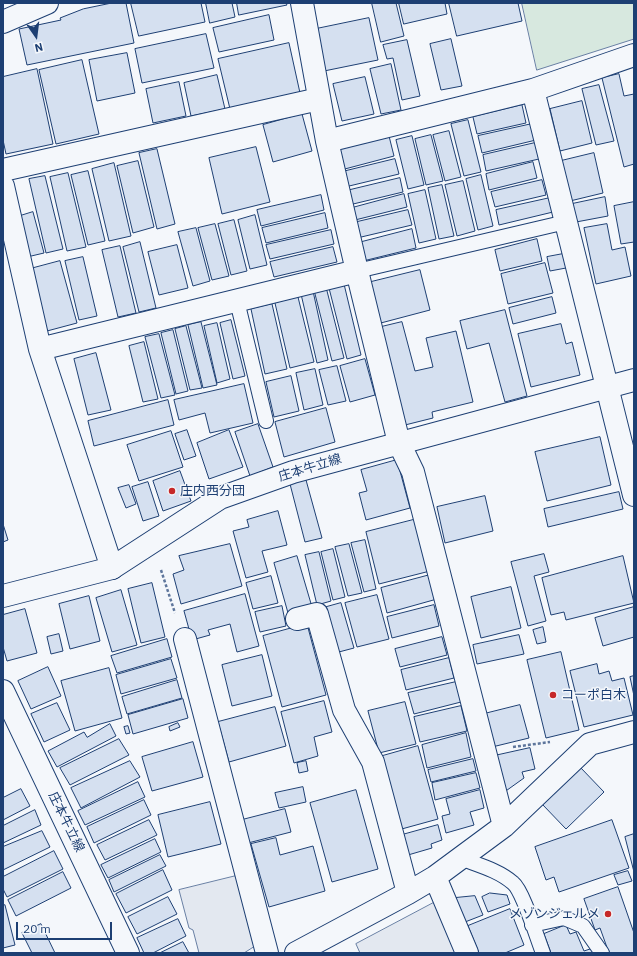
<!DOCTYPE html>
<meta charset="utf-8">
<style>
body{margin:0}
#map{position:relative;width:637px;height:956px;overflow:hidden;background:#f4f7fb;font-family:"IBM Plex Sans",sans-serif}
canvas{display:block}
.frame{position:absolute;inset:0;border:4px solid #1d3f73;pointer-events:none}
.north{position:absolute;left:16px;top:16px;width:40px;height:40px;-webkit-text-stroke:3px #f4f7fb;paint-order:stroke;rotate:166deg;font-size:11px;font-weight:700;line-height:16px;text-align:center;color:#1d3f73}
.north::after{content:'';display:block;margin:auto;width:14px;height:18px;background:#1d3f73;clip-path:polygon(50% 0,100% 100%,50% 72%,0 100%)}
.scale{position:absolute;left:16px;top:922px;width:96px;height:18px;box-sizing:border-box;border:2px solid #1d3f73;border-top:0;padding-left:5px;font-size:12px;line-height:14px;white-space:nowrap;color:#1d3f73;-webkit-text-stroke:3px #f4f7fb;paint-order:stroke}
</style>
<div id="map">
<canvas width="637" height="956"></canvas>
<div class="frame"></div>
<div class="north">N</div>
<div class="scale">20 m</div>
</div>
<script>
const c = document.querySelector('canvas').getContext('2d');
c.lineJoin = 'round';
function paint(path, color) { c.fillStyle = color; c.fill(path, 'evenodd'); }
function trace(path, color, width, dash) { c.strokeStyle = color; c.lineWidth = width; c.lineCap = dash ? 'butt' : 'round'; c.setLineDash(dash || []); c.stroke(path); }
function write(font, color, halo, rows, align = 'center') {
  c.font = font + ' "IBM Plex Sans","Noto Sans JP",sans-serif'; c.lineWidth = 3; c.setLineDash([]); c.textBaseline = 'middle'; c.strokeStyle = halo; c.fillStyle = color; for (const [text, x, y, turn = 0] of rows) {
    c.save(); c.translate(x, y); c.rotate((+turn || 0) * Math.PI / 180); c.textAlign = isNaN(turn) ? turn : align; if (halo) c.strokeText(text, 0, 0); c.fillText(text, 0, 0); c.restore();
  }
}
const green = new Path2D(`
 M522 3H634V39L537 70Z`);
paint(green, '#d7e8df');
trace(green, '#687fa3', 1);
const parking = new Path2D(`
 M236 876 255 946 244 953H199L193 930 189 928 179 890Z
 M439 900 461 953H360L356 944Z`);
paint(parking, '#e3e8f0');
trace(parking, '#687fa3', 1);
const building = new Path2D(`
 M112 3H126L134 43 27 65 19 29 61 20 60 18 83 9Z
 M131 3H201L205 22 139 36Z
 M206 3H232L235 17 210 23Z
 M237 3H286L287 5 239 15Z
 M372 3H396L404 36 381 42Z
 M399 3H445L447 14 404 24Z
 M449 3H518L522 21 457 36Z
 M269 15 274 40 219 52 213 28Z
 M369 18 378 60 324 71 316 29Z
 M206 34 214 68 142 83 135 49Z
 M451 39 462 86 441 90 430 44Z
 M407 40 420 96 402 100 393 58 387 59 383 45Z
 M289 43 300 93 230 109 218 59Z
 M127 53 135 93 97 101 89 60Z
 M82 60 99 134 56 144 39 70Z
 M391 64 401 110 381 114 370 69Z
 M37 69 53 144 6 154 3 140V77Z
 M619 74 624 96 634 94V164L624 167 602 78Z
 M217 75 225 109 191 116 184 83Z
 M365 77 374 114 342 121 333 84Z
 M179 82 186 116 153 123 146 89Z
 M599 85 614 141 596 145 582 89Z
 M582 101 592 143 560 151 550 109Z
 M522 105 526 123 477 134 473 117Z
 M302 114 312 151 273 162 263 125Z
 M468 120 481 172 464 176 451 124Z
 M532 124 536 140 482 153 478 136Z
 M449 131 461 177 445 181 433 135Z
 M431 135 443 181 426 185 415 139Z
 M389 136 394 156 341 170 338 156 341 147Z
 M412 136 424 185 408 189 396 140Z
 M535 143 539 159 486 171 483 155Z
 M256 147 270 202 222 214 209 158Z
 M157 149 175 224 157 229 139 153Z
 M594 153 603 193 570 201 561 161Z
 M395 159 399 174 345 187 342 172Z
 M138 161 154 227 133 233 117 166Z
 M533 162 537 178 489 190 486 174Z
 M114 163 131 236 109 241 92 169Z
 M88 171 105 241 88 245 71 175Z
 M68 173 86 247 67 251 50 177Z
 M481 175 493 226 478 230 466 179Z
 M45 176 63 249 46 253 29 179Z
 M400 178 403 192 349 205 346 191Z
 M542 180 546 195 495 207 491 192Z
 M463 181 475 231 457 236 445 185Z
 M442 185 454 236 439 239 428 188Z
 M425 190 436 239 419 243 408 194Z
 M404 194 407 207 355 220 352 208Z
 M321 195 324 210 261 226 257 210Z
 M605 197 608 216 576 222 572 204Z
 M550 198 553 212 499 225 496 210Z
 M634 202V242L621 244 614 206Z
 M408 210 412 225 357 238 353 223Z
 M33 212 44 253 27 257 17 217Z
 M325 213 328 228 266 243 262 228Z
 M255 215 267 265 250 269 238 220Z
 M234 220 247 271 231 275 218 224Z
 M215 224 229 276 212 280 198 228Z
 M607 224 612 250 625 247 631 276 596 284 584 228Z
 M196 228 210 281 193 286 178 232Z
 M412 229 416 248 363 261 358 243Z
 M331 230 334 244 270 259 266 245Z
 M537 239 542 261 500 271 495 250Z
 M140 242 156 308 139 312 123 247Z
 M177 245 188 288 159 295 148 252Z
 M120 246 136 313 118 317 102 250Z
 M333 247 337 262 274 277 270 262Z
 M563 254 566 268 550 271 547 257Z
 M83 257 97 316 79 320 65 261Z
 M60 261 77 323 47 331 30 269Z
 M545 263 553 293 508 304 501 274Z
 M420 270 430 310 377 324 367 283Z
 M344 284 361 355 347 359 329 288Z
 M326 287 344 358 332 361 314 290Z
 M313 291 328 360 317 363 301 294Z
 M298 297 314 362 290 368 275 303Z
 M552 297 556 313 513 324 509 308Z
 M272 304 287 369 265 374 251 309Z
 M505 310 527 396 505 402 489 343 467 349 460 321Z
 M231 320 245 376 233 379 220 323Z
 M201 322 217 385 203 388 188 325Z
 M402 322 415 371 433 367 426 338 456 331 473 402 432 412 433 418 401 426 377 328Z
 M217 323 230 379 217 383 204 326Z
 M561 324 566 344 572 342 580 375 531 387 518 334Z
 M186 326 202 388 190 390 175 329Z
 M173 330 188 391 176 394 161 333Z
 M159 334 175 395 161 398 145 337Z
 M144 342 158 399 143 402 129 346Z
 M96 353 111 410 88 415 74 359Z
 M365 359 375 395 350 402 340 366Z
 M337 366 346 401 328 405 319 370Z
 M315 369 323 405 304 410 296 373Z
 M291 376 299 411 274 417 266 382Z
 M244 384 253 423 210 433 205 413 179 420 174 400Z
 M168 400 174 425 94 446 88 421Z
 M326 408 335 442 284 457 275 422Z
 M258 424 273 467 250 476 235 432Z
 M187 430 196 456 184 460 175 434Z
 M229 430 243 467 209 479 197 443Z
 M171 431 183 467 139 481 127 445Z
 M600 437 611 485 547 501 535 452Z
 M397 460 410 508 366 520 359 493 367 491 361 470Z
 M180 471 191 501 163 511 153 481Z
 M306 480 322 538 305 542 290 484Z
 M148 482 159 516 143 521 132 487Z
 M129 485 136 504 126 508 118 488Z
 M619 492 623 509 548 527 544 509Z
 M485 496 493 531 445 543 437 507Z
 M278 511 287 545 262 551 268 572 246 578 233 531 249 527 247 520Z
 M417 519 430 571 379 584 366 532Z
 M3 524 8 540 3 542Z
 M365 540 376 589 364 592 351 543Z
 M230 544 242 586 181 604 173 574 184 570 179 556Z
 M349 544 362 593 348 596 335 547Z
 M333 549 345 597 333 600 321 552Z
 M319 552 331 601 317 605 305 555Z
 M544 554 549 572 534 576 546 621 528 626 511 562Z
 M297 556 312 607 288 613 274 563Z
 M623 556 634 603 566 620 564 612 551 615 542 578Z
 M430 575 437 599 387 613 381 588Z
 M271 576 278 603 253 609 246 583Z
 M152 583 165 637 141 643 128 589Z
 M511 587 521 628 481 638 471 597Z
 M121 590 137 645 112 652 96 598Z
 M245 594 259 646 237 652 230 624 208 630 210 635 192 640 184 611Z
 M377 595 389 639 357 647 345 603Z
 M89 596 100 641 70 649 59 604Z
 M341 603 354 648 335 653 323 608Z
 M434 605 439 626 392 638 387 617Z
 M282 606 286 626 260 632 255 612Z
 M634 607V637L603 646 595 618Z
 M25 609 37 653 7 661 3 647V615Z
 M307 624 326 695 282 707 263 636Z
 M543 627 546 642 537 644 533 630Z
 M59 634 63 651 51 654 47 637Z
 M519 635 524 654 477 664 473 645Z
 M442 637 447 655 400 667 395 649Z
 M167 639 172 657 117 673 111 656Z
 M561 652 579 730 546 738 527 660Z
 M262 655 272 696 232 706 222 665Z
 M449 658 454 678 406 690 401 670Z
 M171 659 177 678 121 694 116 675Z
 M597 664 599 674 609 671 612 681 624 678 633 715 584 727 570 671Z
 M48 667 61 696 31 709 18 681Z
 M109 668 122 718 75 731 61 681Z
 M634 676V696L630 677Z
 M177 680 182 698 127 714 122 697Z
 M456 682 461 702 414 714 408 693Z
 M183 699 188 718 133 734 128 715Z
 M324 701 332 732 314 737 318 756 294 763 281 712Z
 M405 702 416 744 379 753 368 711Z
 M57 703 70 730 44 742 31 714Z
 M520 705 529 738 492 747 484 714Z
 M461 706 467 731 420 742 414 717Z
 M275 707 286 746 229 762 218 722Z
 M178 723 180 727 170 731 169 727Z
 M110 724 116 736 57 767 48 751 84 732 87 737Z
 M128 726 130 733 126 734 124 727Z
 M466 733 471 757 427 768 422 745Z
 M119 739 129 755 70 785 60 768Z
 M193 742 203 777 152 791 142 757Z
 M418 746 438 819 398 830 379 757Z
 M530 748 535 769 522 772 524 778 503 793 494 756Z
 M473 759 476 771 431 782 428 770Z
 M130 761 140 777 81 808 71 788Z
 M306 761 308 771 299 773 297 763Z
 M580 767 604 792 566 829 542 804Z
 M476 773 480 788 435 800 432 783Z
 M138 782 145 797 85 825 78 811Z
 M303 787 306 802 279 808 275 793Z
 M21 789 30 806 3 820V798Z
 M356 790 378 869 332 882 310 803Z
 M480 790 484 808 470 812 474 825 446 833 442 816 450 814 446 799Z
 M144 800 151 815 94 843 87 827Z
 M210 802 221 844 168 857 158 815Z
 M285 809 291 832 248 843 242 820Z
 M35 810 41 825 3 843V826Z
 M149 820 157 835 105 860 97 845Z
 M612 820 629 868 559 892 554 877 546 880 535 847Z
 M438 825 442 840 431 844 432 848 408 855 402 835Z
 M42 831 50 847 3 870V847Z
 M634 834V872L625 837Z
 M276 838 280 855 313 846 325 891 269 907 251 844Z
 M155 839 161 852 108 878 101 865Z
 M54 851 63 869 7 897 3 889V877Z
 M160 855 166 866 114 892 109 880Z
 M163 870 172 890 126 913 116 894Z
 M628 871 632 881 618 885 614 875Z
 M63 872 71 888 16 916 8 900Z
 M618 887 634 933V953H609L600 928 595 930 584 899Z
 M490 893 507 895 510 904 488 912 482 897Z
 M475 896 483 915 465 922 455 898Z
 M168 897 177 914 137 934 128 917Z
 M5 905 15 945 3 948V906Z
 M510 909 524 945 505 953H479L468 926Z
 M178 919 186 936 153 953H144L137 938Z
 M41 924 55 953H32L22 933Z
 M566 925 570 934 576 932 584 951 593 948 595 953H551L544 934Z
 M183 942 189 953H160Z`);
paint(building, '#d5e0f0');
trace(building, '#1d3f73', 1);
const service = new Path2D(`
 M357 271 566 222
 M237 301 266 421
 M460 858C478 865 498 870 513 883 523 891 537 938 543 953
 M532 925 564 918 583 926 602 953`);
const minor = new Path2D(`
 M302 3 327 141 357 271 399 443 413 472 504 826
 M3 22 47 3
 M533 90 634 495
 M327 141 533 90 634 55
 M3 170 319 99
 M3 186 40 349 112 568
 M40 349 357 271
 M297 619 317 614 344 710 373 762 408 893
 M185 639 267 953
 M435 877 467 953
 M296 953 408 893 435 877 504 826 590 744 634 732`);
const secondary = new Path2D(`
 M3 596 112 568 220 498 293 472 634 380
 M3 691 128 953`);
trace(service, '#1d3f73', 16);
trace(minor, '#1d3f73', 24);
trace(secondary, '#1d3f73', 24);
trace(new Path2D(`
 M161 570 175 613
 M513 747 550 742`), '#5e769c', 2.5, [3, 2]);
trace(service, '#f4f7fb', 14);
trace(minor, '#f4f7fb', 22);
trace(secondary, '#f4f7fb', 22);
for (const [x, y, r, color] of [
 [172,491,4,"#c62828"],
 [553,695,4,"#c62828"],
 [608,914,4,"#c62828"]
]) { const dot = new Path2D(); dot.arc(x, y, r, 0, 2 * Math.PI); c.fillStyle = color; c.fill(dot); trace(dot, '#f4f7fb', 1.5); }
write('13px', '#1d3f73', '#f4f7fb', [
 ["庄本牛立線",310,468,-17],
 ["庄本牛立線",66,822,64]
]);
write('13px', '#1d3f73', '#f4f7fb', [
 ["庄内西分団",180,491],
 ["コーポ白木",561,695],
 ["メゾンジェルメ",600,914,"right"]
], 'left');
</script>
